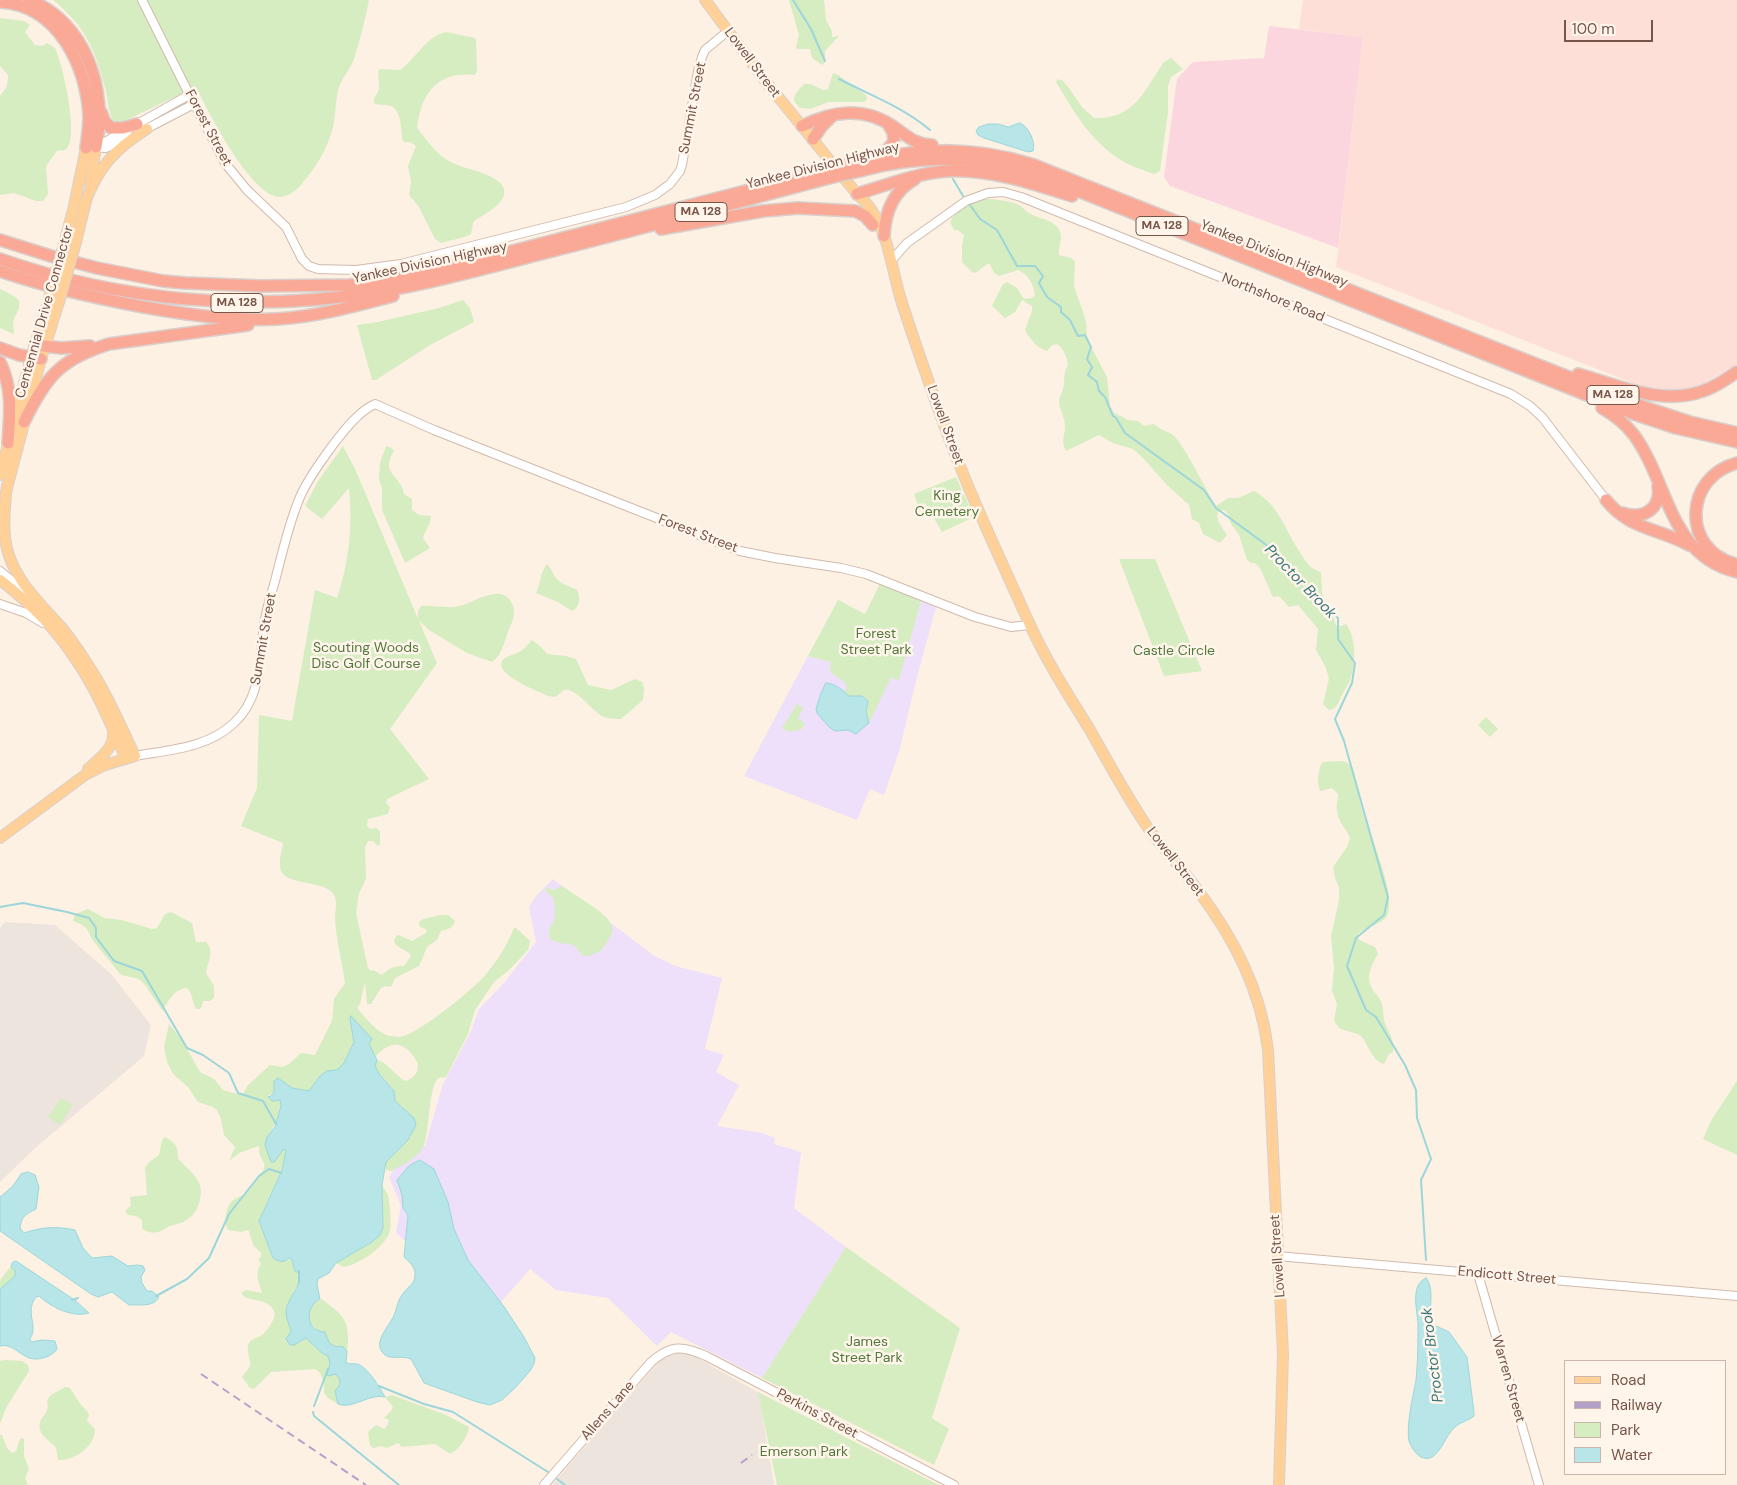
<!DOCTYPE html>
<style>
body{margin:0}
#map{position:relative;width:1737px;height:1485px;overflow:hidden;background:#fdf1e3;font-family:"DM Sans",sans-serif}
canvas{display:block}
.legend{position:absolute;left:1564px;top:1360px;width:162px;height:115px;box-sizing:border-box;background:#fff5eb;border:1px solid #c9b5aa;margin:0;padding:6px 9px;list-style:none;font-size:15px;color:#775548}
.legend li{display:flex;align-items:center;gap:10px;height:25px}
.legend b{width:25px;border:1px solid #c9b5aa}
.scale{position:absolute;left:1564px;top:20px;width:89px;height:22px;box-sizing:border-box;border:2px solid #775548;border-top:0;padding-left:6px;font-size:15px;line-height:18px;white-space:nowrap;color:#775548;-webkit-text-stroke:4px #fff5eb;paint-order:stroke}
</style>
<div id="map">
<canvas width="1737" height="1485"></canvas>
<ul class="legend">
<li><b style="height:6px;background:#ffd199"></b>Road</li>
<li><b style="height:6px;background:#b3a1c8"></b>Railway</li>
<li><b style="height:14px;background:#d6ecc1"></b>Park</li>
<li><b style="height:14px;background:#b7e5e8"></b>Water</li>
</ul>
<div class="scale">100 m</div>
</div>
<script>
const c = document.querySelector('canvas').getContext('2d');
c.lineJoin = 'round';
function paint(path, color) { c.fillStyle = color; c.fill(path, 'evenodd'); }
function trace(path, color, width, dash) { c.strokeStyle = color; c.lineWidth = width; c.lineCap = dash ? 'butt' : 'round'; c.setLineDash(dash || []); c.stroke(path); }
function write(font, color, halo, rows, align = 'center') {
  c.font = font + ' "DM Sans",sans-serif'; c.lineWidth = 5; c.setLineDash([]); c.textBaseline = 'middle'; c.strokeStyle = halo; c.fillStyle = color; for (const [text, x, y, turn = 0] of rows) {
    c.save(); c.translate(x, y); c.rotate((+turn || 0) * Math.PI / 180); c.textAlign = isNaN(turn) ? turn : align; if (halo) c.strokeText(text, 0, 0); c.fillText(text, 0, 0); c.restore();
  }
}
paint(new Path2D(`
 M1303 0H1737V364L1698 387 1673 390 1646 388 1336 267 1363 37 1299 29Z`), '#fedfd7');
paint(new Path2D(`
 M5 922 55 925 111 974 151 1025 144 1056 34 1149 0 1182V928Z
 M689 1353 759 1393 774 1485H552L660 1360 670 1354Z`), '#ede4de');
paint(new Path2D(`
 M921 601 936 607 916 681 899 752 884 795 870 789 857 820 744 776 808 656 898 680Z
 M553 879 653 955 675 966 722 978 705 1049 724 1055 716 1072 739 1085 717 1126 762 1133 775 1138 774 1144 801 1152 794 1208 846 1247 762 1378 671 1332 657 1346 608 1298 556 1290 530 1269 489 1316 396 1233 401 1206 389 1177 404 1155 425 1146 443 1084 471 1031 479 1009 504 983 536 942 529 907 537 895Z`), '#eee0fa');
paint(new Path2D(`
 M1269 26 1363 37 1338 248 1170 186 1164 177 1177 79 1193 62 1264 58Z`), '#fcd6de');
paint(new Path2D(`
 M53 0H369C365 20 360 40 354 59 350 70 341 79 338 90 335 103 336 118 332 131 326 150 317 166 304 181 299 188 289 197 280 197 252 198 207 110 196 87L120 123 114 122C108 112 108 99 105 88 95 49 85 26 53 0Z
 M789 0H824L826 20 832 31V37L839 36 825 51V62L822 65 812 58 810 49H797L796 47 799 35Z
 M0 18 24 21 30 25 25 32 35 45 42 46 47 43 55 48C62 62 81 141 65 150 62 151 59 150 57 151L46 166 48 194 43 201H36L14 193 0 195V96L6 88 8 80V75L0 66Z
 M446 32 475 38 476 40 477 72 474 75C437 71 421 94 417 128 426 139 436 154 449 161 459 167 472 169 482 173 523 188 500 207 475 220L473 223 471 234C465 238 450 240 441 243L435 239 419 207 409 195 411 182 408 166 416 146 410 142H405L403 141C400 130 403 112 391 106 385 104 379 106 374 103 373 96 379 94 379 87 380 81 377 75 379 69L400 70C416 59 426 36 446 32Z
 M1171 58 1183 69 1171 77 1168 86V112L1160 171 1154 174C1144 170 1133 167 1124 162 1090 141 1076 115 1056 82L1058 79 1063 81 1068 87 1082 107 1094 118C1134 120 1144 91 1164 62Z
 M833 73 838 75 866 95 867 99 864 102H829L810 109 800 108 794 101C794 94 798 90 804 84H811L823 90 828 89Z
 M981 199C993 199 1008 200 1019 205 1023 207 1025 211 1029 213 1039 219 1056 220 1060 232 1063 239 1058 247 1059 255L1071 258 1075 262 1074 286 1086 321 1087 339 1107 377 1110 406 1114 413 1123 417 1127 420 1138 421 1144 426 1154 424C1163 433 1170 430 1176 438 1192 459 1202 484 1216 506L1228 498H1238L1254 491C1278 504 1285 529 1299 551 1303 556 1306 563 1311 567 1314 570 1318 570 1321 573L1322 593 1332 613 1335 623 1338 627 1346 624C1357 639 1356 666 1349 683 1347 686 1345 689 1343 693 1339 700 1338 709 1329 710L1323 704 1329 679 1326 668 1316 650 1318 629 1298 605 1289 607 1279 596 1273 597 1260 568 1255 563H1251L1247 560 1239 535 1231 524 1228 514 1224 510 1218 512C1215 522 1223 527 1227 535L1220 543 1203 534 1199 523 1192 519 1189 505 1167 485 1143 458 1133 449 1113 443 1099 435 1066 451C1060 439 1066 435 1065 424 1064 416 1059 408 1059 400 1060 396 1062 392 1063 389 1066 380 1062 373 1068 366 1067 357 1064 349 1057 344L1052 345 1047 351C1037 348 1030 339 1025 330L1032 311V306L1022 300 1015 312 1005 318 992 306 1003 284 1007 282 1017 288 1024 299 1032 298 1035 295C1034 285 1028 274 1018 270L999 276 994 273 990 264H987L977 272 973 273 962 262V246L964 235 958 230H954L950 222C957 209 968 206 981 199Z
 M0 289 14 296 19 301V308L13 321 14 334 0 328Z
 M463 300 470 308 474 321 472 323 430 345 376 380H372L357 325 378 322 439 308Z
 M343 446 356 471 418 619V611L421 606C434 605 447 609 459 606 474 603 498 584 510 600 517 610 514 618 509 629 505 639 502 656 492 662L467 653 429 630 419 621 437 663 390 729 429 779 387 799 386 803 390 807 388 814 368 819 367 825 369 829 376 828 380 831V845L378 846 373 841H368L365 847 366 879 359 893 356 913 368 968 371 971 373 970 382 975C390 968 392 966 404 966L410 958 411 955C406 949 397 949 394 941L396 936 399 935 412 941 426 933 427 930 419 926V922L423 919 440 915H448L455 921C453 928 447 930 441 931L437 940 427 947 419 966 395 978 391 987 385 986 381 988 371 1004H367L365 982 360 1004 357 1008C366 1018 376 1032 389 1036 392 1036 397 1037 400 1037 419 1034 475 988 487 973 495 963 503 952 508 941 511 936 512 931 515 927L530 941 528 950 509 970 494 982 475 1010 468 1034 446 1077C444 1078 441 1077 439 1078 428 1084 430 1134 423 1147 417 1159 403 1164 392 1171L386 1170V1162L412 1135 407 1112 395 1101C393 1087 382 1079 375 1066L377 1060C387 1062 395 1075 405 1081 414 1079 418 1073 418 1064 408 1044 393 1037 376 1056L371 1050 369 1044 371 1042 350 1019 354 1042 344 1063 337 1070 327 1071 320 1076 309 1091 292 1089 278 1078 274 1092 268 1096 280 1100C283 1112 274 1127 267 1137L277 1156 284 1148 286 1151C282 1177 267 1197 259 1222L273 1258 292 1260 295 1271 299 1273 300 1279 286 1309 291 1331 288 1334 299 1343 306 1338 322 1353 328 1356 330 1363 328 1369 332 1375 335 1374C342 1379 341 1385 335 1391L338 1404 328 1398 324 1393C324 1383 324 1374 315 1369L271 1372 254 1389 250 1388 242 1377 250 1366C251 1359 245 1349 249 1343 252 1338 259 1338 263 1334 268 1330 277 1317 274 1311 267 1296 248 1304 241 1293L246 1290 262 1293C259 1282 254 1274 261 1264L258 1259 261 1257V1253L253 1245 249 1231 246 1230 242 1232 228 1230C223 1222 226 1208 232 1201 236 1197 242 1197 246 1193 249 1191 263 1171 264 1168 265 1161 261 1159 259 1153 259 1151 259 1148 259 1146L239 1153 229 1161 235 1147 224 1135 221 1119 217 1110 213 1107 198 1102 188 1087 174 1075 167 1062 164 1047 169 1024 182 1040 200 1072 214 1079 223 1090 237 1094H243L248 1085 270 1065 282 1067 289 1064 301 1053 315 1055 332 1021 334 999 345 983C342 961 336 940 335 918 335 910 338 903 334 895 325 878 281 888 280 866 279 859 282 851 283 843L241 826 257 788 259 715 292 721 315 590 337 598C349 563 353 524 349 488L322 519 305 506 318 481Z
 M386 446 392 448 394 451C379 474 402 476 404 494L412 499V510L419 515 431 516C431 524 425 530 423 538L430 548 405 563 382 510V488L379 480 380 463Z
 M956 477 974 517 942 532 925 503 918 505 914 494Z
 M1119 559H1155L1202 671 1164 676Z
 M547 564C552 569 552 573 556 578 561 585 571 586 577 590 581 598 580 607 572 611L558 602 536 593C541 584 540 572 547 564Z
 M881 582 921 601 899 680 890 678 889 682 869 723 866 712 868 701 862 696H849L844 691 847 688 845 683 830 672 831 662 808 656 838 600 865 614Z
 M532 640 540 646 547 654 566 656 576 659 588 685 611 690 635 679 642 682 644 688 643 700 621 719C615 719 608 719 602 716 592 711 576 687 564 690 561 691 558 696 555 697L548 696C538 691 492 674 503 660 507 655 515 655 521 651 525 648 528 644 532 640Z
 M797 704 803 708 798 719 805 723 802 729 789 732 782 728Z
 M1486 717 1498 729 1490 737 1478 725Z
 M1342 761 1348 763 1353 768C1356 782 1358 796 1362 809 1368 831 1398 896 1387 916 1382 924 1366 927 1358 934L1359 940 1375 947 1378 954C1371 966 1365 978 1373 990 1375 994 1379 996 1380 1000 1385 1008 1382 1019 1386 1026 1390 1034 1395 1043 1393 1052L1389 1054 1384 1064C1372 1061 1368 1044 1361 1036L1358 1034 1340 1029 1334 1021 1337 1004 1332 991 1334 968 1331 936 1339 900V888L1335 877 1333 867 1347 847 1350 838C1347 829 1337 821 1337 811 1336 805 1338 799 1338 794L1332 788 1320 791C1317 783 1318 770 1322 762Z
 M562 886 598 910 607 918 613 928 612 934 601 951 588 956H583L574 945C568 943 559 944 554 941 542 934 555 923 555 916 555 910 554 905 554 899L544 889 549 888 554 890Z
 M88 909 104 918 122 920 152 929 157 928 165 914 171 912 192 923 196 942H206C215 951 208 961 206 973L214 986V998L210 1001H203L202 1006 200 1009H196C192 1002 193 994 187 988 174 989 168 1001 163 1011 156 1003 147 985 140 980 134 976 127 978 120 974L91 938C88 927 83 925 73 921L75 914Z
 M1737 1081V1155L1703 1139 1712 1119Z
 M61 1098 73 1105 60 1125 48 1117Z
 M165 1137C176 1143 178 1146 178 1158 184 1167 196 1173 200 1185 203 1196 198 1213 188 1219 183 1223 176 1224 170 1226 159 1232 155 1236 142 1229V1220L136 1216 128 1215 125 1211 131 1205 130 1197 147 1195 145 1168 148 1163 159 1155 162 1140Z
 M382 1185C384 1188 386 1192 388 1195 390 1202 392 1227 389 1234 382 1249 359 1264 344 1267L336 1263 372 1242 383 1228Z
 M846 1247 960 1328 932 1418 949 1429 934 1465 762 1378Z
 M11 1266 15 1271V1276L0 1289V1280Z
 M322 1299C336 1311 346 1314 348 1334 348 1340 348 1346 347 1351L342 1346H331L327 1342V1338C315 1327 305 1324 311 1305Z
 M5 1360 22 1361 28 1365 29 1371 6 1408 0 1424V1361Z
 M65 1387 70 1388 81 1405 87 1411 89 1415 87 1421 95 1429C95 1447 74 1461 58 1460 57 1457 57 1451 56 1448 53 1442 42 1439 40 1429 37 1416 51 1416 47 1400L51 1395Z
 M758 1392 923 1477 939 1485H777Z
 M392 1395 446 1415 469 1427C467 1438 460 1449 450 1454L435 1444 402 1447 398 1443 387 1448 382 1446 373 1448 370 1445 368 1432 376 1425 384 1429 387 1426 389 1420 384 1418 391 1411 393 1407 385 1397Z
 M0 1435H2L7 1448 12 1453 16 1451 20 1439 23 1438 24 1440V1456L29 1469 25 1478 28 1485H0Z`), '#d6ecc1');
const water = new Path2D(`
 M1020 123C1029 127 1036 142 1033 151L1028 152 984 138 978 135 976 131 979 127 988 124H998L1008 127Z
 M826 683C834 683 843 690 849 696H862L868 701 866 712 869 723 856 734 848 730 835 731 829 727 817 713 816 709 820 696Z
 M351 1016 372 1039 369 1044 377 1060 375 1066 380 1075 394 1091 395 1101 414 1118 416 1125 408 1140 386 1162 382 1185 383 1228 380 1235 372 1242 336 1263 329 1273 318 1279 317 1284 320 1299C303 1308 307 1332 325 1332 328 1341 330 1349 342 1346L347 1351 346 1362C350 1365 352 1363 357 1364 368 1367 380 1388 385 1397 369 1393 353 1410 338 1404L335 1391C341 1385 342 1379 335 1374L329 1376 327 1375 330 1363 328 1356 322 1353 306 1338 294 1345H290L286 1339 291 1331C289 1324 286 1318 286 1311 287 1298 302 1288 299 1273L295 1271 292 1260 289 1258C283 1263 279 1262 273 1258L259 1221 282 1170 286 1151 284 1149 274 1162H271L265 1145 267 1137 275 1127 281 1106 280 1100 272 1101 268 1097 271 1096 274 1092V1081L278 1078 292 1088 309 1091 320 1076 327 1071 337 1070 344 1063 354 1042 350 1019Z
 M420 1160 434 1169 448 1202 454 1229 468 1260 505 1308 524 1337 535 1358 534 1364 530 1371 515 1388 502 1400 490 1405 477 1402 424 1383 411 1359C401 1355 392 1360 385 1355 370 1343 391 1325 395 1313 397 1307 398 1300 402 1295 406 1288 415 1284 415 1276 416 1268 410 1262 404 1257L408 1215 403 1208 402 1195 397 1180 409 1166Z
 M28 1172 35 1175 39 1187 36 1209C26 1214 21 1217 20 1228L24 1233C41 1227 57 1226 75 1230L83 1248 92 1258 112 1256 128 1266 138 1265 143 1266 145 1270 141 1277 142 1283 147 1291H152L159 1297C153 1308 140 1304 129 1305L112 1292 98 1297 91 1294 0 1231V1197L13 1186 21 1174Z
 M16 1261 76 1301 89 1313C72 1318 51 1307 39 1296L36 1297C24 1313 39 1325 30 1339L31 1342 42 1340 55 1341 57 1349C52 1357 38 1361 29 1358 19 1354 11 1343 0 1346V1289L15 1276V1271L11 1266 12 1263Z
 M1426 1278C1436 1290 1427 1309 1432 1324L1449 1332 1467 1357 1474 1412V1416C1468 1421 1460 1422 1454 1428 1445 1436 1438 1462 1424 1458 1417 1457 1411 1447 1409 1441 1406 1426 1413 1396 1416 1380 1418 1361 1418 1342 1418 1323 1417 1309 1410 1285 1426 1278Z`);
paint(water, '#b7e5e8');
trace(water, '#9cd6da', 1);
trace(new Path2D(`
 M793 0 811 29 825 61
 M839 79C870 95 903 107 930 130
 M953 179 963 196
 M970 205 980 219 997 230 1017 266H1035L1043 276 1039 283 1047 297 1061 307V312L1070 320 1078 336 1085 335 1091 347 1087 359 1092 367 1088 375 1097 382 1099 391 1105 397 1113 416 1116 418 1125 433 1204 490 1216 508 1265 544 1338 618V639L1355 663 1352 683 1335 719 1344 741 1388 897 1384 915 1356 938 1347 966 1366 1010 1376 1017 1405 1065 1416 1090 1417 1118 1431 1159 1421 1180 1426 1260
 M0 907 23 903 67 912 89 918 96 928V937L114 961 142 971 187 1048 203 1055 229 1073 238 1093 263 1101 276 1124
 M299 1283V1271
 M156 1296 187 1279 209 1258 229 1214 259 1176 269 1169 281 1173
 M72 1300 78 1298
 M379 1386 424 1404 453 1412 548 1472
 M314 1406 328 1369
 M313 1412 314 1416 399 1485
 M557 1479 565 1485`), '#9cd6da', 2);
const minor = new Path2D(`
 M142 0 183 82 225 163 247 190 286 227 302 259 309 266 318 269 356 270 401 264 626 207 655 195 670 184 680 171 682 165 698 71 702 57 705 50 728 31
 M144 130 194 104
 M93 147 106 148 129 137
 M96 147 189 95
 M891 261 907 243 966 201 988 193 1003 192 1021 197 1511 394 1530 406 1542 417 1606 500
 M0 571 28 594
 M0 604 26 613 43 623
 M135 756C169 750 208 748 234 723 262 697 259 660 264 625 266 609 272 593 276 577 283 550 289 523 300 497 309 476 342 430 359 415 364 410 369 407 375 404L434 430 740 551 775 558 841 568 866 574 975 617 1011 627 1030 625
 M1277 1256 1737 1296
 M1478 1274 1539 1485
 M544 1485 651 1362C671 1345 682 1345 706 1356L954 1485`);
const major = new Path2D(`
 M705 0 766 82 857 194C889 220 890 267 902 303 915 343 929 383 943 422 968 491 1000 558 1030 625 1047 662 1069 696 1090 730 1108 762 1126 795 1146 825 1162 848 1181 867 1197 889 1233 937 1261 989 1268 1050L1283 1354 1279 1485
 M90 183 96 147
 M85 203C98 167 115 149 147 129
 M65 240 74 206 86 148
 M76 242 87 197
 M0 475 31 357 49 299
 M6 492 41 359 59 302
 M0 580C29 602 56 629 76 660 97 690 111 725 126 759
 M88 769C99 758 115 749 113 731
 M0 838 85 775 105 765 135 756C121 727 108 695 90 668 81 654 72 640 61 627 38 601 9 575 5 538 3 520 5 503 7 485`);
const highway = new Path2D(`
 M29 0C86 22 108 91 96 147
 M0 2C58 5 87 66 89 117 89 128 87 138 86 148
 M101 112 105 122 111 128H123L137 124
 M802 126C833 111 864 106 894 127 907 136 916 145 932 145
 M813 139 822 126 833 115
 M877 155 886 151 894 142 893 132 888 124
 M853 163C918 148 969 145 1034 165L1647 408 1690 422 1737 433
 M860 171C918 155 975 155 1033 173L1634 414 1676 428 1737 442
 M857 194C887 185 917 173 947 171 990 169 1032 183 1072 196
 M661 229 763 211 798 208 855 211 865 216 873 225
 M884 236C885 213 893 191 915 179
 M0 240 51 256 97 268 163 281 185 283 261 286 349 285 393 280 423 274 827 170
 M0 259C120 301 247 312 372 293 435 283 497 265 560 249 651 226 742 201 833 177
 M0 271C47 287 95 298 144 307 189 315 231 321 277 319 316 317 355 306 393 296
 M35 345 61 348 90 346
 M0 348 19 355 41 359
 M0 362C13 389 10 414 8 443
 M1578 374C1617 385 1662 406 1703 391 1716 387 1726 379 1737 372
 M1602 408C1614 415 1625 423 1634 435 1669 483 1669 556 1737 572
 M24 422C46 377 60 359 109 344L248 325
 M1606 500C1630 530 1658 528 1689 545
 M1622 513C1643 520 1662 509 1658 486
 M1735 564C1681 549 1684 477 1737 463`);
trace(minor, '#d1baac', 10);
trace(major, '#d9cfcc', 12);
trace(highway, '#d9cfcc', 14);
trace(minor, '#fff', 8);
trace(major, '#ffd199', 10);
trace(highway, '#fba997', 11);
trace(new Path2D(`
 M201 1374 366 1485
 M741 1463 752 1455`), '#b3a1c8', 2, [8, 5]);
const majorBridge = new Path2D(`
 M49 299 65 240
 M59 302 76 242`);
const highwayBridge = new Path2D(`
 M827 170 853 163
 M833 177 860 171`);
trace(majorBridge, '#d9cfcc', 12, []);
trace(highwayBridge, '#d9cfcc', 14, []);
trace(majorBridge, '#ffd199', 10);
trace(highwayBridge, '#fba997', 11);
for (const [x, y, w] of [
 [701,212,52],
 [1162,226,52],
 [237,303,52],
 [1613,395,52]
]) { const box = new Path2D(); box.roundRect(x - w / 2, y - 9.5, w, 19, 4); c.fillStyle = '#fff5eb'; c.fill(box); trace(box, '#775548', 1); }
write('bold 12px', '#775548', null, [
 ["MA 128",701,212],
 ["MA 128",1162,226],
 ["MA 128",237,303],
 ["MA 128",1613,395]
]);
write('14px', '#775548', '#fff5eb', [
 ["Lowell Street",752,63,53],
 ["Summit Street",693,108,-79],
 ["Forest Street",208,128,62],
 ["Yankee Division Highway",823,166,-14],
 ["Yankee Division Highway",1274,254,22],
 ["Yankee Division Highway",430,263,-12],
 ["Northshore Road",1273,298,22],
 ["Centennial Drive Connector",45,312,-74],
 ["Lowell Street",945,425,70],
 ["Forest Street",698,534,21],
 ["Summit Street",264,639,-80],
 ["Lowell Street",1175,862,52],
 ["Lowell Street",1278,1256,-94],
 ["Endicott Street",1507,1276,5],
 ["Warren Street",1508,1379,74],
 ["Allens Lane",608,1411,-49],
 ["Perkins Street",817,1414,28]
]);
write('14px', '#52783c', '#fff5eb', [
 ["King",947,496],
 ["Cemetery",947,512],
 ["Forest",876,634],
 ["Street Park",876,650],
 ["Scouting Woods",366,648],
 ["Disc Golf Course",366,664],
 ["Castle Circle",1174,651],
 ["James",867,1342],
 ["Street Park",867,1358],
 ["Emerson Park",804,1452]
]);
write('italic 15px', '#3a787d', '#fff5eb', [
 ["Proctor Brook",1300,582,46],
 ["Proctor Brook",1433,1355,-97]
]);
</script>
